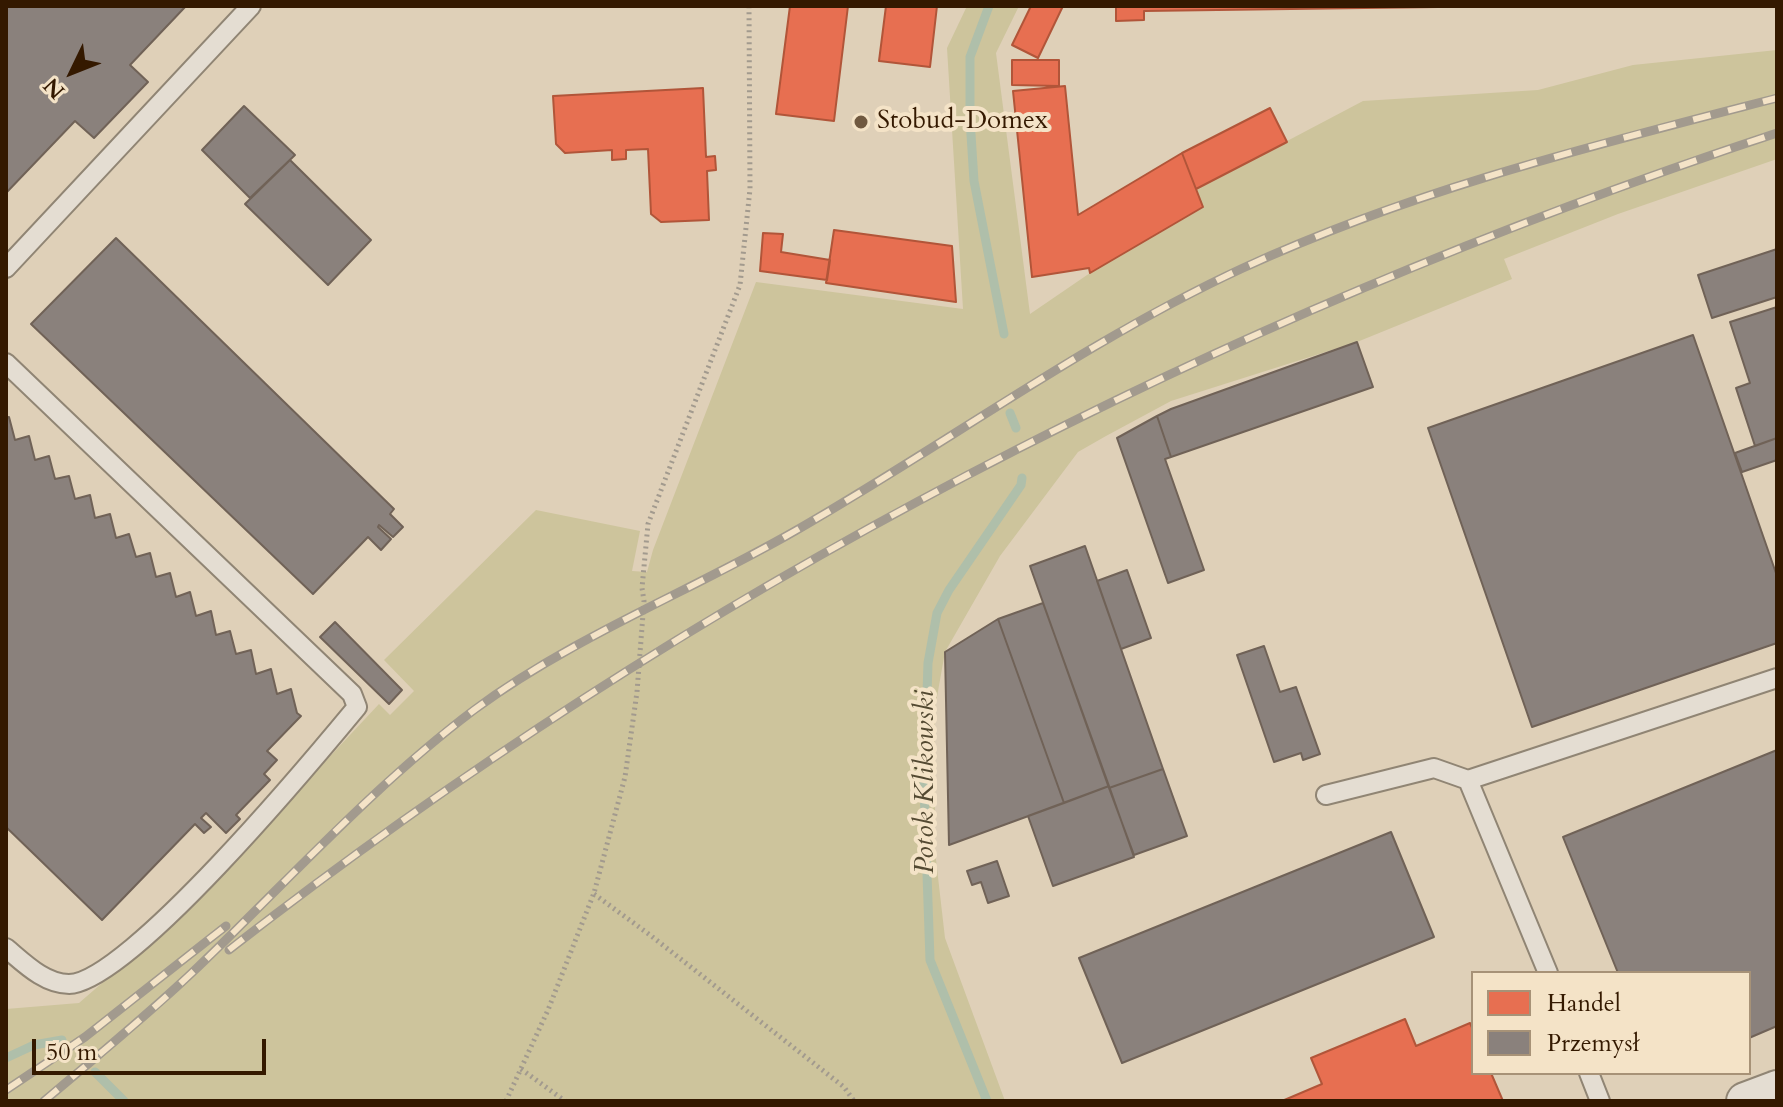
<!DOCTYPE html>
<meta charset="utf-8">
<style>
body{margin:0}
#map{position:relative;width:1783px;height:1107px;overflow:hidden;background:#dfd0b8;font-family:Cardo,serif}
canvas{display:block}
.frame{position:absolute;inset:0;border:8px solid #341900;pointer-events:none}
.legend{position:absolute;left:1471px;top:971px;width:280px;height:104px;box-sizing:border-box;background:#f4e3c7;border:2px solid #a79277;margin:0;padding:10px 14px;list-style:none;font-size:24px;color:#341900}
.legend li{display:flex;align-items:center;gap:16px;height:40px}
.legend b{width:40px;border:2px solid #a79277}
.north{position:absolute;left:32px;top:32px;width:80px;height:80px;-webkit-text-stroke:6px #f4e3c7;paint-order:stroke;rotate:227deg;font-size:22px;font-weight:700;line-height:32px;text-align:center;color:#341900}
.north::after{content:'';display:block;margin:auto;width:28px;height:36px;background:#341900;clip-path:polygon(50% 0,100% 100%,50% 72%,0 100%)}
.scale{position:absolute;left:32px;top:1039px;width:234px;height:36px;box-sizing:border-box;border:4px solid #341900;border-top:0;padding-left:10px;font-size:24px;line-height:28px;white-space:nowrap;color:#341900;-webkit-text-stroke:6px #f4e3c7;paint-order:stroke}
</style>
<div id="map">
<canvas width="1783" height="1107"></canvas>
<div class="frame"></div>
<ul class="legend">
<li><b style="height:22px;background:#e76f51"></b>Handel</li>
<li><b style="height:22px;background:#8a817c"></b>Przemysł</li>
</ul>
<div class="north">N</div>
<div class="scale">50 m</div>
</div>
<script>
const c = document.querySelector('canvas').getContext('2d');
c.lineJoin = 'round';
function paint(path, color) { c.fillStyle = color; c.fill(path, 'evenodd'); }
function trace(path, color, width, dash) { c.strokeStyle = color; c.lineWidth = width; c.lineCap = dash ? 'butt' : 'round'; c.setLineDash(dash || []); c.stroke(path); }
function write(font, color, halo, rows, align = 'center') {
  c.font = font + ' Cardo,serif'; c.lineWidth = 8; c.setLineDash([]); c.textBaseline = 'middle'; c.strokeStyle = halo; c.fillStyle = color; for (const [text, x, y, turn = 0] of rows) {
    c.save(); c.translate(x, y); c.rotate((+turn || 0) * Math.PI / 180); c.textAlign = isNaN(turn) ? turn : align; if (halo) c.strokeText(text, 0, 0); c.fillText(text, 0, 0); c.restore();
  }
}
paint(new Path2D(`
 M967 6H1019L996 53 1030 314 1090 273 1203 207 1196 189 1363 101 1538 90 1633 65 1777 50V159L1618 214 1504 259 1512 279 1357 342 1171 401 1106 436 1078 452 1000 556 945 652 935 708V851L945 938 1005 1101H6V1009L79 1003 184 912 379 704 390 715 414 691 384 660 536 510 640 531 632 571 647 572 653 550 756 282 963 309 947 48Z`), '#cdc49c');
const shops = new Path2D(`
 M790 6H848L834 121 776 114Z
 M886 6H937L930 67 879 61Z
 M1031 6H1063L1038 58 1012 45Z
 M1116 6H1511L1144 11V20L1116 21Z
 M1012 60H1059V86L1012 85Z
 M1065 86 1078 215 1182 153 1203 207 1090 273 1089 268 1032 277 1013 91Z
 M703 88 706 157 715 156 716 170 707 171 709 220 661 222 651 214 648 149 626 150V159L612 160V150L565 153 556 144 553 96Z
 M1270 108 1287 142 1196 189 1182 153Z
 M834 230 952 246 956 302 826 283Z
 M763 233 783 234 781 252 830 260 827 280 760 271Z
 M1405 1019 1416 1046 1470 1023 1473 1030V1073H1491L1503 1101H1282L1322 1084 1311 1058Z`);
paint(shops, '#e76f51');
trace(shops, '#b15539', 2);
const industry = new Path2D(`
 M6 6H186L130 65 148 82 94 138 75 121 6 193Z
 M244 106 295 155 250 198 202 150Z
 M290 160 371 240 328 285 245 204Z
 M116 238 394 509 390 514 403 527 393 537 379 525 378 527 391 539 381 550 368 537 313 594 31 324Z
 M1777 249V297L1712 318 1698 275Z
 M1777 307V438L1755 446 1736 388 1750 383 1730 322Z
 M1693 335 1777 576V643L1532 727 1428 428Z
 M1357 342 1373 387 1171 457 1157 416 1171 409Z
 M1157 416 1171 457 1165 459 1204 570 1168 583 1117 438Z
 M9 417 15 440 29 436 35 460 49 456 55 479 69 476 75 499 90 495 95 518 110 514 116 538 129 534 136 557 150 553 156 577 170 573 176 597 190 592 196 616 211 611 216 635 230 631 236 654 251 650 256 674 271 669 277 694 291 689 297 713 301 716 267 751 277 760 264 774 270 780 236 815 240 819 226 833 206 813 201 818 211 827 204 833 195 824 102 920 6 827V418Z
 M1777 438V460L1742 472 1735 453Z
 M1085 546 1163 769 1109 788 1030 566Z
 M1127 570 1151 638 1121 649 1097 581Z
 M1043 603 1109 786 1064 803 998 619Z
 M998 619 1064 803 949 845 945 652Z
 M335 622 402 690 389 704 320 637Z
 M1264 646 1280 692 1296 687 1320 754 1303 760 1301 753 1274 762 1237 655Z
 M1777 750V1026L1749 1038V973H1618L1563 837Z
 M1163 769 1187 836 1134 855 1109 788Z
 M1109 786 1134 857 1053 886 1028 816Z
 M1391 832 1434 937 1122 1063 1079 958Z
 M997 861 1009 896 988 903 981 882 972 885 967 871Z`);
paint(industry, '#8a817c');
trace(industry, '#706257', 2);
trace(new Path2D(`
 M989 6 970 57V119L974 181 1004 334
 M1010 413 1016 428
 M6 1058 34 1045 62 1040
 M95 1072 124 1101
 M987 1101 930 960 924 787 928 663 937 613 949 590 1021 485 1022 478`), '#afbfaa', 9);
const lane = new Path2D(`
 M6 268 251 6
 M6 363 352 694 357 707C314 759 128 983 69 984 44 984 23 962 6 948
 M1468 780 1548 973
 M1326 795 1434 768 1468 780 1777 678
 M1589 1073 1600 1101`);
const street = new Path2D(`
 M1745 1101 1777 1089`);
trace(lane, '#908574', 22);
trace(street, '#908574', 40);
trace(new Path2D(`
 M594 894 650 935 844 1087 854 1101
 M521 1069 565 1101
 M506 1101 548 1010 594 893 625 777 637 692 644 601 642 588 648 524 740 285 750 189 749 6`), '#a29a8e', 5, [2, 4]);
trace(lane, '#e4ddd2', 18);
trace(street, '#e4ddd2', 36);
const rail = new Path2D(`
 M229 950C690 590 1221 316 1777 133
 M6 1090 85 1037 226 926
 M44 1101C96 1057 149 1014 198 967 289 880 373 786 474 710 573 637 689 592 795 531 945 445 1085 341 1243 268 1415 189 1595 145 1777 98`);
trace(rail, '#a29a8e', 9);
trace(rail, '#f4e3c7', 6, [18]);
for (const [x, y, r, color] of [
 [861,122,8,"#705940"]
]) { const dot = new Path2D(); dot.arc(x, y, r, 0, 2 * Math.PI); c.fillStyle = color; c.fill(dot); trace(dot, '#f4e3c7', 3); }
write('26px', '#341900', '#f4e3c7', [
 ["Stobud-Domex",877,122]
], 'left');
write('italic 28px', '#534931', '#f4e3c7', [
 ["Potok Klikowski",927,782,-90]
]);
</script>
